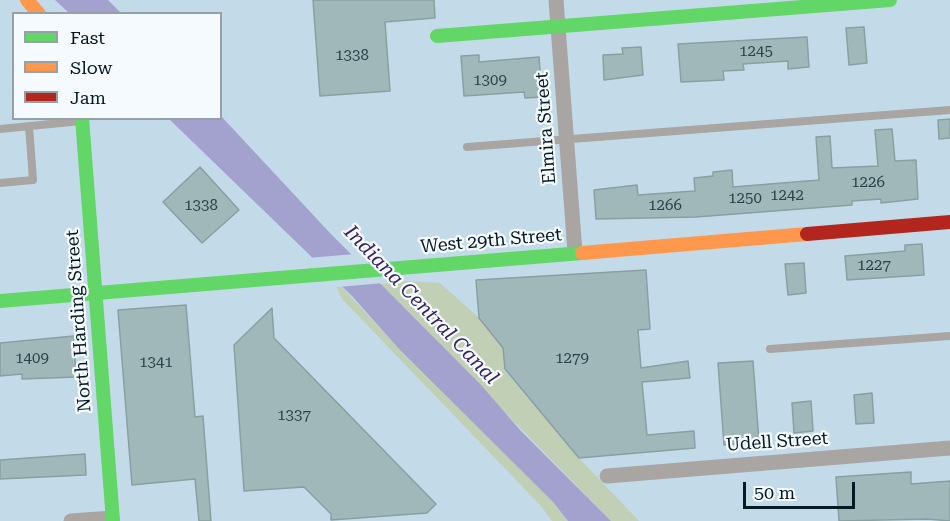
<!DOCTYPE html>
<style>
body{margin:0}
#map{position:relative;width:950px;height:521px;overflow:hidden;background:#c3dbe9;font-family:"Roboto Serif",serif}
canvas{display:block}
.legend{position:absolute;left:12px;top:12px;width:210px;height:108px;box-sizing:border-box;background:#f5fafe;border:2px solid #95a0a7;margin:0;padding:8px 10px;list-style:none;font-size:18px;color:#041a24}
.legend li{display:flex;align-items:center;gap:12px;height:30px}
.legend b{width:30px;border:2px solid #95a0a7}
.scale{position:absolute;left:743px;top:482px;width:112px;height:27px;box-sizing:border-box;border:3px solid #041a24;border-top:0;padding-left:8px;font-size:18px;line-height:21px;white-space:nowrap;color:#041a24;-webkit-text-stroke:4px #f5fafe;paint-order:stroke}
</style>
<div id="map">
<canvas width="950" height="521"></canvas>
<ul class="legend">
<li><b style="height:8px;background:#63d668"></b>Fast</li>
<li><b style="height:8px;background:#ff974d"></b>Slow</li>
<li><b style="height:8px;background:#b3261e"></b>Jam</li>
</ul>
<div class="scale">50 m</div>
</div>
<script>
const c = document.querySelector('canvas').getContext('2d');
c.lineJoin = 'round';
function paint(path, color) { c.fillStyle = color; c.fill(path, 'evenodd'); }
function trace(path, color, width, dash) { c.strokeStyle = color; c.lineWidth = width; c.lineCap = dash ? 'butt' : 'round'; c.setLineDash(dash || []); c.stroke(path); }
function write(font, color, halo, rows, align = 'center') {
  c.font = font + ' "Roboto Serif",serif'; c.lineWidth = 4.5; c.setLineDash([]); c.textBaseline = 'middle'; c.strokeStyle = halo; c.fillStyle = color; for (const [text, x, y, turn = 0] of rows) {
    c.save(); c.translate(x, y); c.rotate((+turn || 0) * Math.PI / 180); c.textAlign = isNaN(turn) ? turn : align; if (halo) c.strokeText(text, 0, 0); c.fillText(text, 0, 0); c.restore();
  }
}
paint(new Path2D(`
 M405 281 440 283 479 318 503 348 505 371 578 457 639 521H611L380 284Z
 M336 287H342L399 349 553 502 568 521H552L541 506 343 300Z`), '#c1cfb5');
paint(new Path2D(`
 M55 0H108L121 13H69Z
 M221 116 330 233 481 385 521 431 611 521H568L553 502 399 349 352 296 169 119 220 118Z`), '#a3a2cf');
paint(new Path2D(`
 M355 254 384 283 338 287 308 258Z`), '#c3dbe9');
const building = new Path2D(`
 M313 0H434L435 18 385 22 390 91 320 96Z
 M864 27 867 63 849 65 846 28Z
 M807 37 809 67 788 69V61L743 64 744 70 723 71 724 80 681 82 678 44Z
 M641 47 643 75 604 80 603 55 623 54 622 48Z
 M479 55V62L539 57 542 97 525 98 524 92 464 96 461 56Z
 M950 119V138L939 139 938 120Z
 M892 129 895 161 916 160 918 199 881 203V199L852 201V205L696 217 596 219 594 190 637 185 638 195 695 191 694 178 713 176V172L732 170 733 187 819 180 816 137 830 136 832 168 878 166 875 130Z
 M200 167 239 210 202 243 163 202Z
 M922 244 924 275 847 280 845 256 905 251V245Z
 M804 263 806 293 788 295 785 264Z
 M646 270 650 329 638 330 641 368 688 361 690 378 642 382 647 435 694 431 695 448 579 458 505 369 503 348 479 318 476 280Z
 M186 305 195 417 203 416 211 521H199L195 479 132 485 118 310Z
 M272 308 274 338 436 504 427 513 331 520V514L304 487 244 491 234 345Z
 M74 336 76 377 22 379V374L0 376V343Z
 M753 361 759 442 724 445 718 363Z
 M872 393 874 423 856 424 854 395Z
 M811 401 813 431 794 433 792 403Z
 M85 454 86 475 0 479V460Z
 M911 472V484L950 481V521L927 519 839 521 836 477Z`);
paint(building, '#a0b8ba');
trace(building, '#88a0a2', 1.5);
trace(new Path2D(`
 M0 129 81 121
 M467 147 950 110
 M0 183 33 180 29 126
 M770 349 950 336`), '#a9a5a2', 8);
trace(new Path2D(`
 M556 0 575 252
 M607 476 950 448
 M71 521 112 518`), '#a9a5a2', 15);
trace(new Path2D(`
 M437 36 890 0
 M82 118 113 521
 M0 301 582 253`), '#63d668', 14);
trace(new Path2D(`
 M27 0 39 14
 M582 253 807 234`), '#ff974d', 14);
trace(new Path2D(`
 M807 234 950 222`), '#b3261e', 14);
write('15px', '#2b424a', null, [
 ["1245",756,52],
 ["1338",352,56],
 ["1309",490,81],
 ["1226",868,183],
 ["1242",787,196],
 ["1250",745,199],
 ["1338",201,206],
 ["1266",665,206],
 ["1227",874,266],
 ["1409",32,359],
 ["1279",572,359],
 ["1341",156,363],
 ["1337",294,416]
]);
write('18px', '#041a24', '#f5fafe', [
 ["Elmira Street",546,128,-94],
 ["West 29th Street",491,241,-5],
 ["North Harding Street",79,321,-94],
 ["Udell Street",777,442,-4]
]);
write('italic 20px', '#372268', '#f5fafe', [
 ["Indiana Central Canal",421,305,46]
]);
</script>
